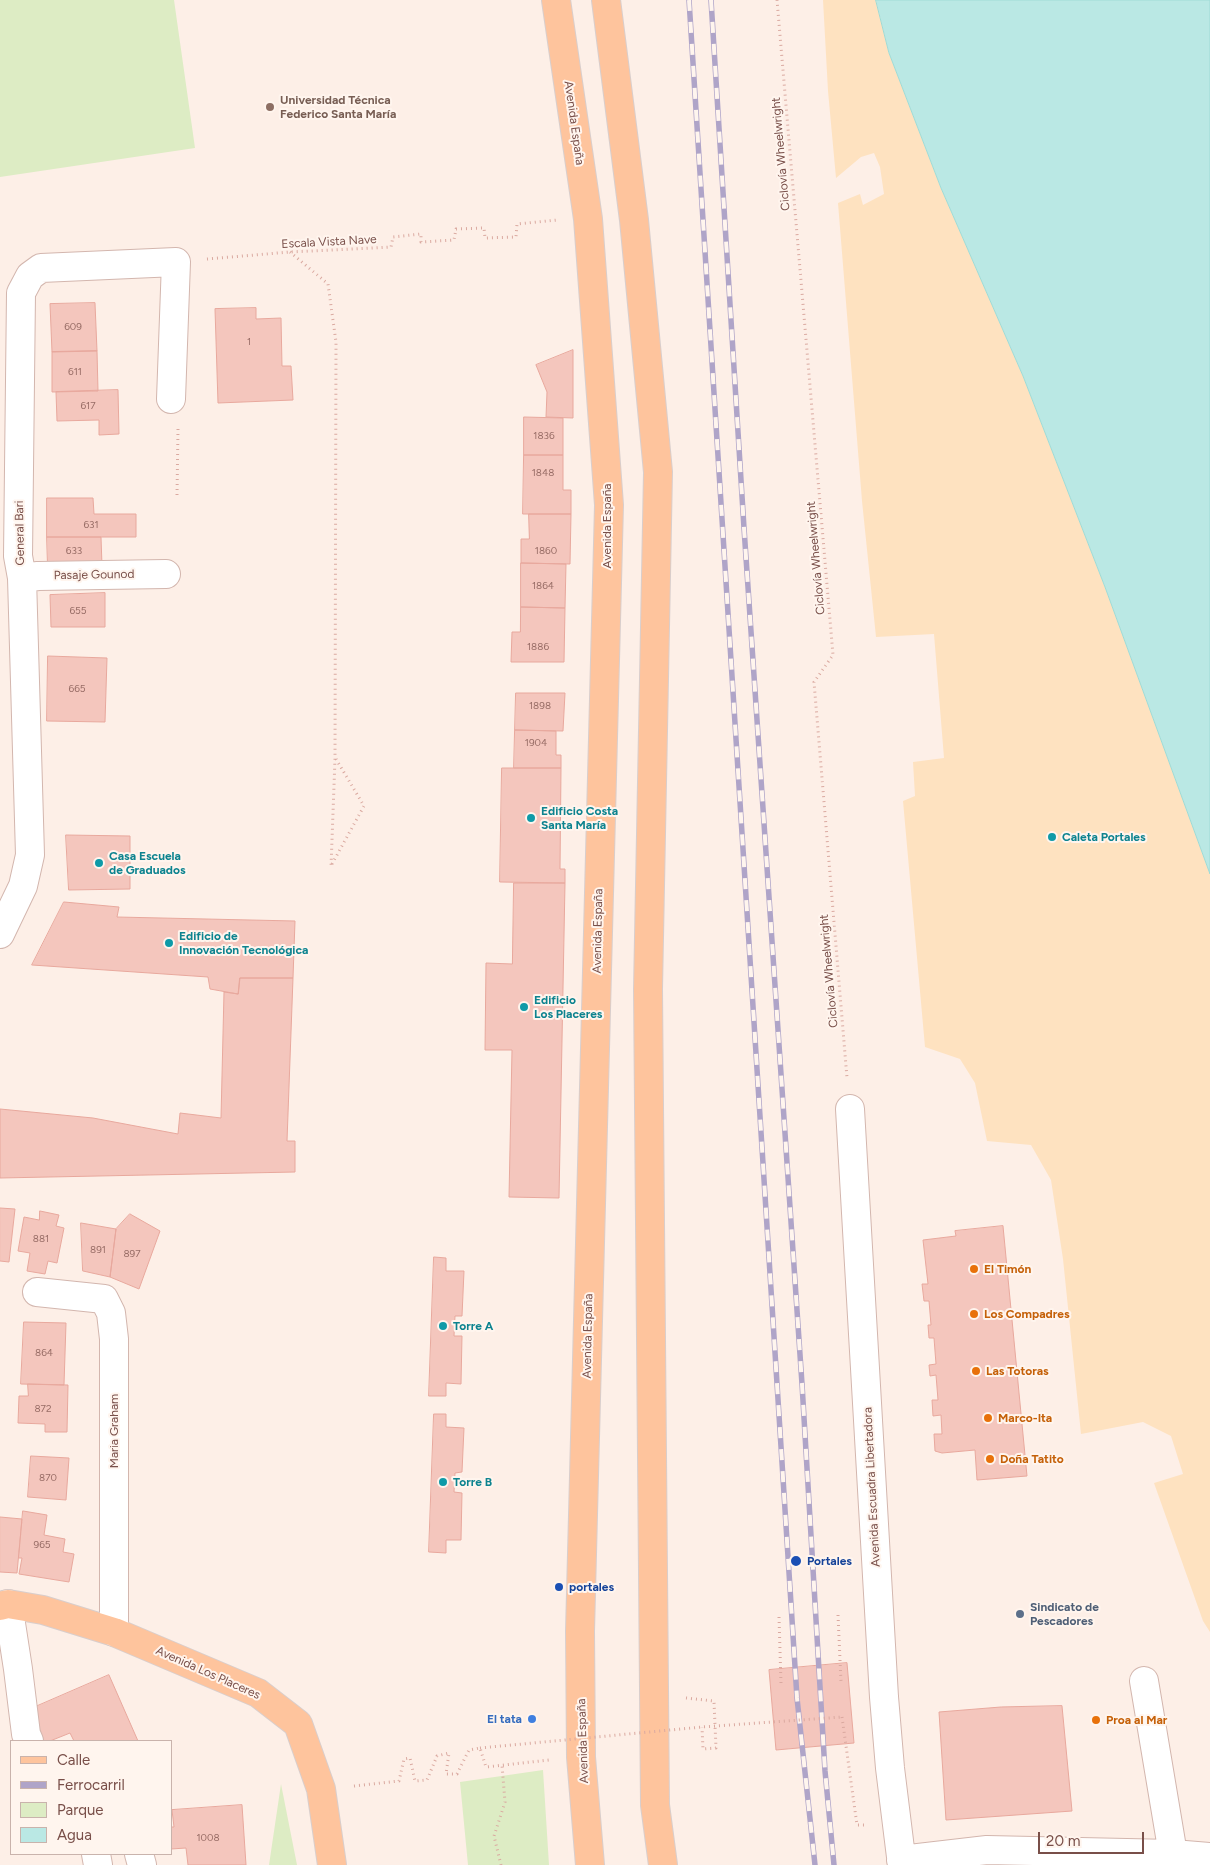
<!DOCTYPE html>
<meta charset="utf-8">
<style>
body{margin:0}
#map{position:relative;width:1210px;height:1865px;overflow:hidden;background:#fdefe7;font-family:Figtree,sans-serif}
canvas{display:block}
.legend{position:absolute;left:10px;top:1740px;width:162px;height:115px;box-sizing:border-box;background:#fff5ee;border:1px solid #c9b3ac;margin:0;padding:6px 9px;list-style:none;font-size:15px;color:#794f49}
.legend li{display:flex;align-items:center;gap:10px;height:25px}
.legend b{width:25px;border:1px solid #c9b3ac}
.scale{position:absolute;left:1038px;top:1832px;width:106px;height:22px;box-sizing:border-box;border:2px solid #794f49;border-top:0;padding-left:6px;font-size:15px;line-height:18px;white-space:nowrap;color:#794f49;-webkit-text-stroke:4px #fff5ee;paint-order:stroke}
</style>
<div id="map">
<canvas width="1210" height="1865"></canvas>
<ul class="legend">
<li><b style="height:6px;background:#fec49d"></b>Calle</li>
<li><b style="height:6px;background:#afa4c8"></b>Ferrocarril</li>
<li><b style="height:14px;background:#ddecc4"></b>Parque</li>
<li><b style="height:14px;background:#bae8e4"></b>Agua</li>
</ul>
<div class="scale">20 m</div>
</div>
<script>
const c = document.querySelector('canvas').getContext('2d');
c.lineJoin = 'round';
function paint(path, color) { c.fillStyle = color; c.fill(path, 'evenodd'); }
function trace(path, color, width, dash) { c.strokeStyle = color; c.lineWidth = width; c.lineCap = dash ? 'butt' : 'round'; c.setLineDash(dash || []); c.stroke(path); }
function write(font, color, halo, rows, align = 'center') {
  c.font = font + ' Figtree,sans-serif'; c.lineWidth = 4; c.setLineDash([]); c.textBaseline = 'middle'; c.strokeStyle = halo; c.fillStyle = color; for (const [text, x, y, turn = 0] of rows) {
    c.save(); c.translate(x, y); c.rotate((+turn || 0) * Math.PI / 180); c.textAlign = isNaN(turn) ? turn : align; if (halo) c.strokeText(text, 0, 0); c.fillText(text, 0, 0); c.restore();
  }
}
paint(new Path2D(`
 M0 0H174L195 148 0 177Z
 M543 1770 549 1865H468L460 1782Z
 M281 1784 297 1865H269Z`), '#ddecc4');
paint(new Path2D(`
 M823 0H876L889 53 941 188 1023 376 1105 587 1210 874V1632L1203 1621 1154 1483 1183 1474 1171 1436 1143 1422 1081 1434 1063 1259 1051 1180 1031 1145 987 1141 975 1083 960 1059 925 1047 903 801 915 796 913 762 944 758 934 634 876 637 862 501 838 203 860 194 863 205 884 194 880 167 874 153 861 157 836 178 828 91Z`), '#fee2c0');
const water = new Path2D(`
 M876 0H1210V874L1105 587 1023 376 941 188 889 53Z`);
paint(water, '#bae8e4');
trace(water, '#9fdbd6', 1);
const building = new Path2D(`
 M95 303 97 351 52 352 50 304Z
 M256 308V319L281 318 282 366H291L293 400 218 403 215 309Z
 M573 350V418L546 417 547 392 536 365Z
 M97 351 98 391 52 392V352Z
 M118 390 119 434 99 435V420L57 421 56 392Z
 M524 417 563 418V455H524Z
 M524 455H563V490H571V514H523Z
 M47 498H93L94 514H136V537H47Z
 M529 514H571L570 564 521 563V539H529Z
 M47 537H101L102 566 48 567Z
 M521 563 566 564 565 608 521 607Z
 M105 593V627H51L50 595Z
 M521 607 565 608 564 662H511L512 632H520Z
 M48 656 107 658 105 722 47 721Z
 M516 693H565L563 731 515 730Z
 M515 730 556 731V755H561V768H514Z
 M502 768H561L560 869H565V883L500 882Z
 M66 835 130 836V889L69 890Z
 M514 883H565L559 1198 509 1197 512 1050H485L486 963 512 964Z
 M64 902 119 907 117 917 295 921 293 978H240L238 994 210 989 208 977 32 965Z
 M240 978H293L287 1141H295V1172L0 1178V1109L93 1118 178 1134 180 1113 221 1118 224 992 238 994Z
 M0 1208 15 1209 9 1262 0 1261Z
 M40 1211 59 1215 56 1226 64 1228 57 1263 48 1261 45 1274 27 1271 30 1253 18 1251 24 1217 39 1220Z
 M130 1214 160 1231 139 1289 110 1277 116 1229Z
 M81 1223 116 1229 110 1277 83 1271Z
 M1003 1226 1027 1476 977 1480 975 1450 942 1453 935 1451 934 1434H942L941 1415 933 1416 932 1400H938L936 1375 930 1376 929 1365 936 1364 934 1338H929L928 1325H931L929 1301H924L922 1284H928L923 1240 956 1236 955 1231Z
 M434 1257 446 1258V1271H464L462 1316H455L454 1336H462L461 1384 446 1383V1396H429Z
 M24 1322 66 1323 64 1385 21 1384Z
 M28 1384 68 1385 67 1432H45V1424L18 1423 19 1396H28Z
 M434 1414H446V1427L464 1428 462 1472 455 1473 454 1492 462 1493 461 1540H446V1553L429 1552Z
 M31 1456 69 1458 66 1500 28 1497Z
 M23 1511 47 1515 44 1535 65 1539 63 1552 74 1554 69 1582 19 1574 22 1558H19Z
 M0 1517 22 1519 17 1573 0 1572Z
 M847 1663 854 1743 776 1750 769 1670Z
 M109 1675 138 1741H74L70 1733 50 1741H39L26 1711Z
 M1062 1706 1072 1811 946 1820 939 1712 1001 1707Z
 M242 1805 246 1865H188L186 1848 171 1849V1827H174L172 1810Z`);
paint(building, '#f4c6bd');
trace(building, '#e8a89d', 1);
const minor = new Path2D(`
 M22 578 38 576 166 574
 M0 934 23 886 30 855 22 578 18 556 21 293 30 276 41 268 176 262 171 399
 M850 1109 884 1697 890 1768 902 1865
 M37 1292 104 1299 111 1313 114 1339V1632
 M8 1604 18 1669 26 1734 29 1741
 M96 1854 98 1865
 M139 1854 142 1865
 M1173 1854 1210 1857
 M901 1860 987 1850 1173 1854 1144 1681`);
const major = new Path2D(`
 M556 0 588 219 609 505 580 1631 581 1757 590 1865
 M606 0 634 220 658 472 648 989 655 1805 663 1865
 M0 1606 8 1604 43 1610 114 1632 258 1693 298 1724 321 1789 332 1865`);
trace(minor, '#d3b6ae', 30);
trace(major, '#d9cecc', 30);
trace(new Path2D(`
 M777 0 833 655 814 682 847 1078
 M290 252 328 284 336 342 335 759 331 867
 M207 259 290 252 391 247 393 237 421 234V242L454 240 456 229 484 228 485 238 516 237 517 224 557 220
 M177 495 178 429
 M332 864 364 806 336 759
 M838 1615 841 1682
 M779 1617 781 1684
 M686 1698 714 1701 716 1748 703 1749 702 1727
 M842 1717 857 1825H865
 M354 1786 399 1781 404 1759 410 1758 415 1781 427 1780 437 1756 449 1753 446 1774H457L469 1750 480 1748 486 1767 549 1760
 M501 1865 494 1836 505 1802 502 1765`), '#daa9a0', 3, [1, 4]);
trace(minor, '#fff', 28);
trace(major, '#fec49d', 28);
const rail = new Path2D(`
 M689 0 797 1698 815 1865
 M711 0 744 528 802 1384 825 1771 834 1865`);
trace(rail, '#afa4c8', 5.5);
trace(rail, '#fff5ee', 4, [11]);
trace(new Path2D(`
 M480 1748 702 1727 842 1717`), '#daa9a0', 3, [1, 4]);
for (const [x, y, r, color] of [
 [270,107,5,"#8d6e63"],
 [531,818,5,"#0f9aa8"],
 [1052,837,5,"#0f9aa8"],
 [99,863,5,"#0f9aa8"],
 [169,943,5,"#0f9aa8"],
 [524,1007,5,"#0f9aa8"],
 [974,1269,5,"#e8710a"],
 [974,1314,5,"#e8710a"],
 [443,1326,5,"#0f9aa8"],
 [976,1371,5,"#e8710a"],
 [988,1418,5,"#e8710a"],
 [990,1459,5,"#e8710a"],
 [443,1482,5,"#0f9aa8"],
 [796,1561,6,"#1a4fb4"],
 [559,1587,5,"#1a4fb4"],
 [1020,1614,5,"#5c6f8a"],
 [532,1719,5,"#3f7fe0"],
 [1096,1720,5,"#e8710a"]
]) { const dot = new Path2D(); dot.arc(x, y, r, 0, 2 * Math.PI); c.fillStyle = color; c.fill(dot); trace(dot, '#fff5ee', 2); }
write('10px', '#986d66', null, [
 ["609",73,327],
 ["1",249,342],
 ["611",75,372],
 ["617",88,406],
 ["1836",544,436],
 ["1848",543,473],
 ["631",91,525],
 ["633",74,551],
 ["1860",546,551],
 ["1864",543,586],
 ["655",78,611],
 ["1886",538,647],
 ["665",77,689],
 ["1898",540,706],
 ["1904",536,743],
 ["881",41,1239],
 ["891",98,1250],
 ["897",132,1254],
 ["864",44,1353],
 ["872",43,1409],
 ["870",48,1478],
 ["965",42,1545],
 ["1008",208,1838]
]);
write('bold 12px', '#785e54', '#fff5ee', [
 ["Universidad Técnica",280,100],
 ["Federico Santa María",280,114]
], 'left');
write('12px', '#794f49', '#fff5ee', [
 ["Avenida España",574,123,82],
 ["Ciclovía Wheelwright",781,154,-95],
 ["Escala Vista Nave",329,242,-3],
 ["Avenida España",607,526,-90],
 ["General Bari",20,533,-91],
 ["Ciclovía Wheelwright",816,558,-95],
 ["Pasaje Gounod",94,575,-1],
 ["Avenida España",598,931,-89],
 ["Ciclovía Wheelwright",829,971,-95],
 ["Avenida España",588,1336,-89],
 ["Maria Graham",114,1431,-90],
 ["Avenida Escuadra Libertadora",872,1487,-93],
 ["Avenida Los Placeres",208,1673,24],
 ["Avenida España",583,1741,-92]
]);
write('bold 12px', '#0d838f', '#fff5ee', [
 ["Edificio Costa",541,811],
 ["Santa María",541,825],
 ["Caleta Portales",1062,837],
 ["Casa Escuela",109,856],
 ["de Graduados",109,870],
 ["Edificio de",179,936],
 ["Innovación Tecnológica",179,950],
 ["Edificio",534,1000],
 ["Los Placeres",534,1014],
 ["Torre A",453,1326],
 ["Torre B",453,1482]
], 'left');
write('bold 12px', '#c56008', '#fff5ee', [
 ["El Timón",984,1269],
 ["Los Compadres",984,1314],
 ["Las Totoras",986,1371],
 ["Marco-Ita",998,1418],
 ["Doña Tatito",1000,1459],
 ["Proa al Mar",1106,1720]
], 'left');
write('bold 12px', '#164399', '#fff5ee', [
 ["Portales",807,1561],
 ["portales",569,1587]
], 'left');
write('bold 12px', '#4e5e75', '#fff5ee', [
 ["Sindicato de",1030,1607],
 ["Pescadores",1030,1621]
], 'left');
write('bold 12px', '#366cbe', '#fff5ee', [
 ["El tata",522,1719]
], 'right');
</script>
